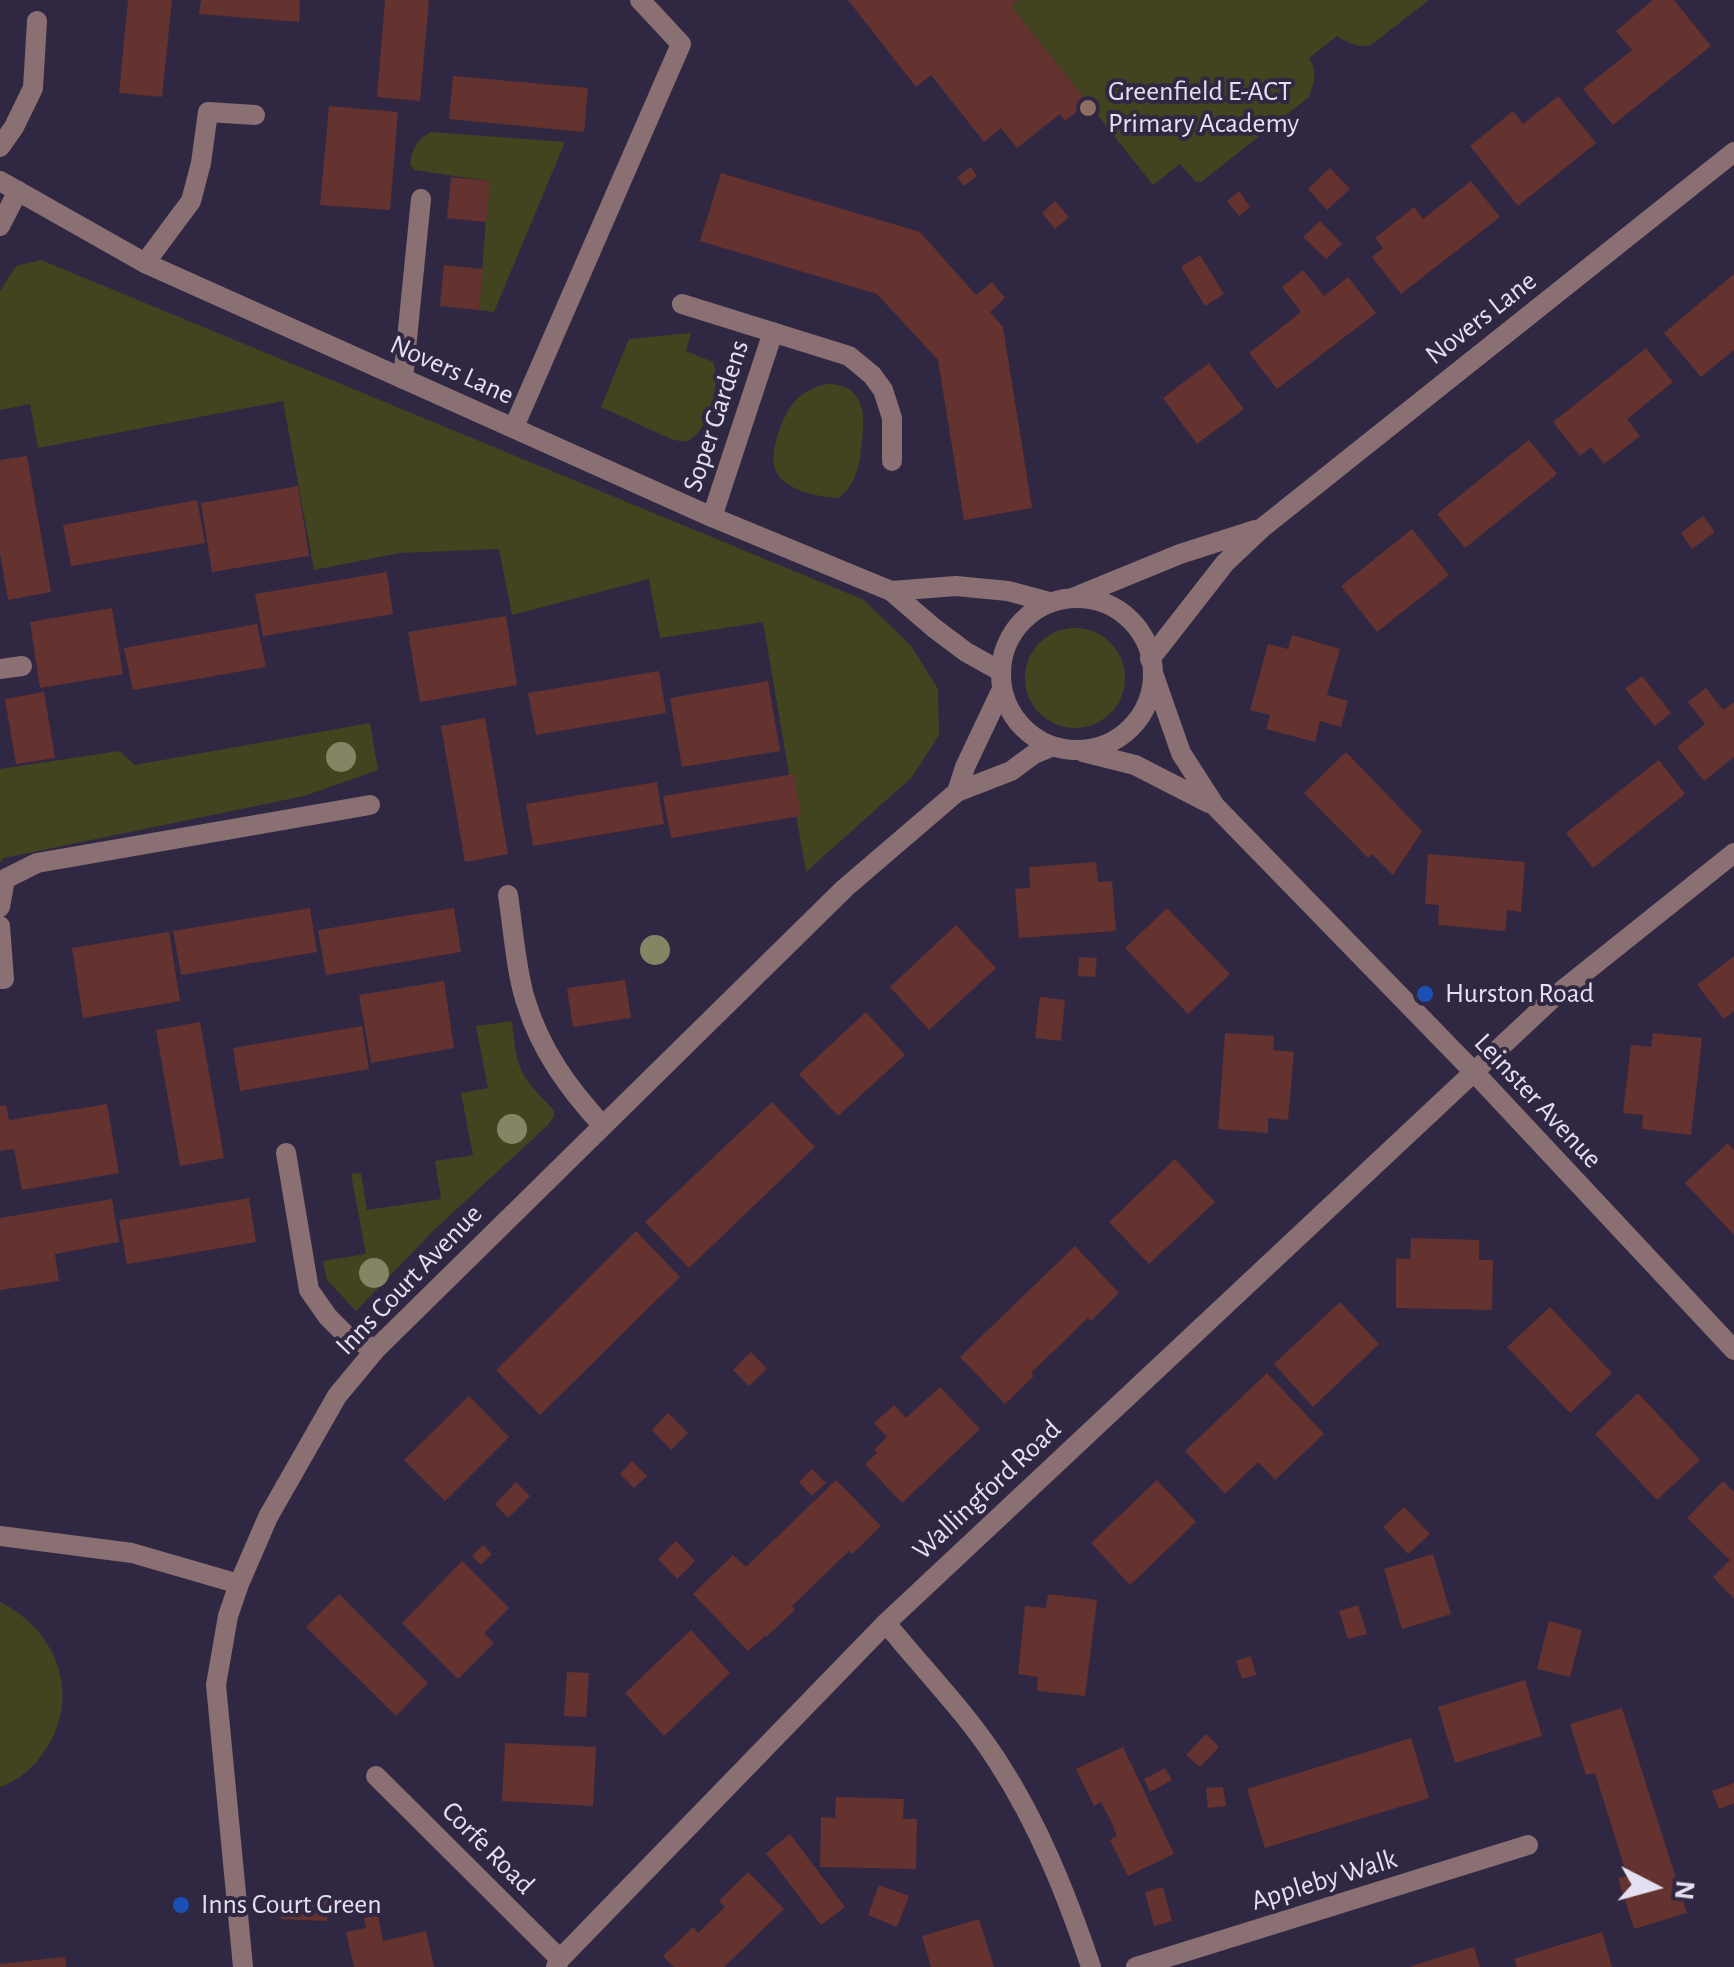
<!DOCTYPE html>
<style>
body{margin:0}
#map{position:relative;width:1734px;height:1967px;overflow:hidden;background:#302842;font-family:"Alegreya Sans",sans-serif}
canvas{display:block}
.north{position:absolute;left:1604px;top:1837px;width:100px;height:100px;-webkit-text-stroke:8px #302842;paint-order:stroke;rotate:96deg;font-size:28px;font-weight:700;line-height:40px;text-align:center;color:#e4e0f1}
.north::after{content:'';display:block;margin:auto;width:35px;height:45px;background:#e4e0f1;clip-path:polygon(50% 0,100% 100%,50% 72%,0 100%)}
</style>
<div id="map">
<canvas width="1734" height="1967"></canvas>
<div class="north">N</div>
</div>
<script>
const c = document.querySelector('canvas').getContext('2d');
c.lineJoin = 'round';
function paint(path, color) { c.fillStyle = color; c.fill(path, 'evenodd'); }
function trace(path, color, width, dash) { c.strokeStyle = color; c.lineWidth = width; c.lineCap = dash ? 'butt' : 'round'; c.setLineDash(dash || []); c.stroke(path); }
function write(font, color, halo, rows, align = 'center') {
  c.font = font + ' "Alegreya Sans",sans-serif'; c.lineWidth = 8; c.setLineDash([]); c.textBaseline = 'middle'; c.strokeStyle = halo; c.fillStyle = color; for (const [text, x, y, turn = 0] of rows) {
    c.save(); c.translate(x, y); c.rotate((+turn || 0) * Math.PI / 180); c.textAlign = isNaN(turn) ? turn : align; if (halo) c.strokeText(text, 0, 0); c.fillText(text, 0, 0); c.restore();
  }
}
paint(new Path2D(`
 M1019 0H1429L1371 45C1358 48 1348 43 1337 36L1309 58C1318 71 1314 82 1309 97L1201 182 1195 181 1180 164 1153 185 1011 6Z
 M431 132 565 142 494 312 479 310 489 181 414 170 410 164C412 149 417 139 431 132Z
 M41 260 864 600 911 646 938 689 939 735 912 777 806 872 763 622 660 638 649 579 512 615 499 549 399 553 314 570 283 401 38 448 30 404 0 410V291L16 266Z
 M691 333 686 351 713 362C722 380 708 434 687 441 682 442 676 440 671 439L601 407 629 339Z
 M825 384C862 383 866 410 862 440 860 462 857 485 838 498 819 497 785 491 776 471 767 454 784 411 797 399 805 391 815 387 825 384Z
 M1025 678a50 50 0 1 1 100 0a50 50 0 1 1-100 0Z
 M370 723 378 770 304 796 4 858 0 863V769L119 751 135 765Z
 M512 1021C517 1071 519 1074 554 1110V1116L548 1125 435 1229 356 1311 327 1280 323 1261 366 1254 351 1174 361 1173 367 1210 441 1199 435 1161 473 1155 461 1093 488 1088 476 1026Z
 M0 1602C62 1633 84 1705 38 1760 28 1772 15 1782 0 1787Z`), '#41441e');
paint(new Path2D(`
 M128 0H172L162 97 119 93Z
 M201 0H300L299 22 199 14Z
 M385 0H429L420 101 377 97Z
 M848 0H1019L1011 6 1088 103 1065 121 1060 114 1017 148 1001 128 984 142 931 75 916 87Z
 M1653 0H1674L1711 46 1613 125 1583 89 1632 50 1616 31Z
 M453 76 588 88 584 132 449 119Z
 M1558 96 1596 143 1518 206 1470 146 1513 111 1523 124Z
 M329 106 398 112 390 210 320 205Z
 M971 167 977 176 964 186 957 177Z
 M1330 168 1350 189 1327 210 1308 189Z
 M721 173 920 232 976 295 992 282 1005 298 990 312 1003 327 1032 508 964 520 938 360 877 294 700 241Z
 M451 177 490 181 486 222 447 218Z
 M1471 181 1500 217 1401 294 1372 257 1383 248 1375 238 1414 207 1423 219Z
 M1239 191 1250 207 1239 216 1227 201Z
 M1055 201 1069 217 1055 229 1042 213Z
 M1320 221 1342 244 1326 259 1303 237Z
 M1200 255 1224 294 1205 306 1181 267Z
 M444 265 483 269 479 310 440 306Z
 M1303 270 1324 296 1348 277 1376 313 1277 389 1249 353 1301 312 1282 287Z
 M1734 274V350L1701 377 1664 333Z
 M1646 348 1673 382 1627 419 1640 436 1604 464 1591 447 1580 456 1553 422Z
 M1209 363 1244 409 1197 444 1163 398Z
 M1529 440 1557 474 1465 548 1437 514Z
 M27 456 51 592 8 600 0 553V460Z
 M298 486 309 556 212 572 201 503Z
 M197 500 205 543 71 566 63 525Z
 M1703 516 1715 532 1692 549 1681 533Z
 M1412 529 1449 575 1377 632 1341 586Z
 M387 572 393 614 263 636 255 594Z
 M112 608 123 674 40 688 30 622Z
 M506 616 517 685 420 702 408 632Z
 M257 624 266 667 133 690 124 648Z
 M1292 635 1340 649 1327 695 1348 701 1341 727 1320 721 1315 742 1266 729 1270 715 1250 710 1268 644 1288 649Z
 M659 671 666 713 536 735 528 693Z
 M1642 676 1671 713 1655 726 1625 689Z
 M768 681 780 751 682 767 670 698Z
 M1706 688 1723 710 1734 702V757L1704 781 1677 747 1705 724 1688 702Z
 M44 692 55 758 16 764 5 699Z
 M485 718 508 854 465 862 441 726Z
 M1346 752 1422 831 1393 875 1372 854 1368 858 1304 793Z
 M1659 760 1685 794 1593 868 1566 833Z
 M794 774 801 816 671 838 663 796Z
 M657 782 664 824 533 846 526 804Z
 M1428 854 1525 862 1521 912 1507 910 1505 931 1438 925 1439 905 1425 904Z
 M1096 862 1098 882 1112 881 1116 931 1019 938 1015 889 1030 888 1029 867Z
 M310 908 317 952 181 975 173 931Z
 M454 908 461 952 326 975 318 930Z
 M1167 908 1230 974 1188 1014 1125 948Z
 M956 925 996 968 929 1030 890 987Z
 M169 932 180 1001 83 1018 72 948Z
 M1734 956V1011L1724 1019 1697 985Z
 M1079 957 1097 958 1095 977 1078 976Z
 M625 980 631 1018 573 1027 567 988Z
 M444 981 454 1048 371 1063 359 995Z
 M1040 997 1065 1000 1061 1041 1035 1038Z
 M866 1012 905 1055 838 1116 799 1074Z
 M200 1022 224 1158 180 1166 156 1030Z
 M362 1026 369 1069 240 1091 233 1048Z
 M1225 1033 1274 1036 1273 1050 1294 1052 1288 1120 1268 1118V1133L1218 1129Z
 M1653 1033 1702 1038 1691 1135 1642 1129 1643 1115 1623 1113 1631 1045 1651 1047Z
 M772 1102 815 1147 689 1268 645 1222Z
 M107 1104 119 1173 22 1190 14 1149 0 1151V1106L6 1105 9 1120Z
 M1728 1143 1734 1150V1235L1685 1183Z
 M1175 1159 1215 1202 1149 1264 1109 1222Z
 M249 1198 256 1242 127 1264 119 1220Z
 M112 1199 119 1242 55 1254 59 1281 0 1290V1218Z
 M636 1231 680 1277 540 1415 496 1370Z
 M1411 1238 1479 1240V1260H1493L1492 1310 1396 1308V1258L1410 1259Z
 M1075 1246 1119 1293 1091 1321 1088 1318 1031 1373 1034 1376 1005 1404 960 1357Z
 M1340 1302 1379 1344 1313 1407 1274 1364Z
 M1550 1307 1612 1373 1570 1413 1507 1347Z
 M751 1352 767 1369 749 1386 733 1370Z
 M1267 1373 1324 1434 1275 1480 1258 1462 1225 1494 1185 1451Z
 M940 1387 980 1429 902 1503 865 1464 877 1453 874 1450 887 1437 874 1423 894 1405 906 1418Z
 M1638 1393 1700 1460 1657 1500 1595 1434Z
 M469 1396 509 1437 445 1501 404 1460Z
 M668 1413 688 1433 671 1450 652 1430Z
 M632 1461 647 1476 634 1488 620 1474Z
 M812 1469 826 1483 812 1496 799 1482Z
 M836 1480 881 1526 852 1554 849 1551 792 1606 795 1610 766 1637 765 1636 748 1651 693 1594 733 1555 746 1567Z
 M1157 1480 1196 1522 1130 1585 1091 1543Z
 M1723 1481 1734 1492V1599L1713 1577 1730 1560 1687 1518Z
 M516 1482 530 1496 508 1518 495 1504Z
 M1404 1507 1430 1534 1408 1554 1383 1527Z
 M676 1541 695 1561 677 1579 658 1559Z
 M483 1545 492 1554 481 1565 472 1556Z
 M1433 1554 1451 1614 1402 1629 1384 1569Z
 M462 1561 509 1608 484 1633 494 1643 458 1679 402 1623Z
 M339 1594 428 1683 396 1716 306 1627Z
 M1048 1594 1097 1600 1085 1696 1037 1691 1038 1677 1018 1674 1025 1606 1046 1608Z
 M1358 1605 1367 1634 1348 1639 1339 1611Z
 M1549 1621 1582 1630 1570 1677 1537 1669Z
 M691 1630 730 1673 664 1736 625 1693Z
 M1251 1656 1256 1675 1242 1679 1236 1661Z
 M567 1672 589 1673 586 1717 564 1716Z
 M1525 1680 1542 1736 1455 1763 1438 1707Z
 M1622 1708 1687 1913 1634 1929 1618 1878 1627 1876 1611 1824 1595 1773 1586 1775 1570 1724Z
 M1206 1734 1219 1747 1200 1767 1186 1755Z
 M1411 1738 1429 1798 1265 1848 1247 1789Z
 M505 1743 596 1747 593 1806 502 1801Z
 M1123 1747 1174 1854 1128 1876 1110 1840 1117 1836 1110 1819 1101 1802 1094 1806 1076 1769Z
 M1165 1768 1172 1780 1150 1792 1144 1779Z
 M1734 1783V1803L1719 1809 1712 1791Z
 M1223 1787 1226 1806 1208 1808 1206 1788Z
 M836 1797 904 1799 903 1819H917L916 1869 820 1867 821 1817 835 1818Z
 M790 1834 845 1907 821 1925 766 1853Z
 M748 1872 784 1909 724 1967H674L663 1956 693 1927 698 1933 725 1907 719 1901Z
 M879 1885 909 1896 897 1927 868 1915Z
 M1163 1887 1172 1921 1154 1926 1145 1892Z
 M282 1898 328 1900 327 1921 281 1919Z
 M378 1915 383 1941 426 1931 434 1967H354L346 1932 366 1928 364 1918Z
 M979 1919 994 1967H931L922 1936Z
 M1602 1932 1612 1967H1517L1514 1959Z
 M1474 1947 1480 1967H1411V1966Z
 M65 1957 66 1967H0V1964Z`), '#64322f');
trace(new Path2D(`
 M403 379 421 199
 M514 427 681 44 640 0
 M0 907 5 879 37 863 370 805
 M0 926 4 979H0`), '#8a7073', 20);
trace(new Path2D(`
 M0 147 14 127 33 88 37 21
 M0 226 18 191
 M145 263 191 201 201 163 208 112 255 115
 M682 304 849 356 872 375 883 390 892 418V461
 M712 517 773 332
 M1075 597 1180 554 1255 530
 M1150 659 1225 563 1262 528 1734 152
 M0 669 22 666
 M957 792 965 767 1001 691
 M508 895C513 927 516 972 526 1002 541 1051 569 1089 603 1126
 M286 1153 309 1290 328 1317 347 1336 376 1349
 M0 1536 132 1553 239 1584
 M886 1623C923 1669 966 1712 998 1762 1039 1825 1067 1896 1091 1967
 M376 1776 560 1959
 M243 1967 216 1685 228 1616 239 1584 268 1517 337 1396 376 1349 845 888 957 792 1011 771 1034 754 1051 747
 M556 1967 560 1959 886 1623 1555 996 1734 853
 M1136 1967 1528 1845`), '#8a7073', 20);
trace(new Path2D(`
 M0 181 145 263 712 517 891 591 934 628 966 652 1000 671
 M891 591 956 586 1008 591 1049 602
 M1001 674a76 76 0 1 1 152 0a76 76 0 1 1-152 0Z
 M1153 673 1181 753 1215 806 1473 1071 1734 1350
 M1083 752 1135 765 1209 803`), '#8a7073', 20);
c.fillStyle = '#858464';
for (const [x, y] of [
 [341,757],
 [655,950],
 [512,1129],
 [374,1273]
]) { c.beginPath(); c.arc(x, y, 15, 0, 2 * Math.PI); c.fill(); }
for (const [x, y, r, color] of [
 [1088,108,10,"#8d6e63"],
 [1425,994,10,"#1a4fb4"],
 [181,1905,10,"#1a4fb4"]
]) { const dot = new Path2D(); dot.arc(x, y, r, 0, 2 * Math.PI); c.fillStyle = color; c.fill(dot); trace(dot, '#302842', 4); }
write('28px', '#e4e0f1', '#302842', [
 ["Greenfield E-ACT",1108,92],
 ["Primary Academy",1108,124],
 ["Hurston Road",1445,994],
 ["Inns Court Green",201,1905]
], 'left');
write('28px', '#e4e0f1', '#302842', [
 ["Novers Lane",1481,318,-38],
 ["Novers Lane",452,370,24],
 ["Soper Gardens",716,416,-72],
 ["Leinster Avenue",1538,1101,47],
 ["Inns Court Avenue",409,1280,-46],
 ["Wallingford Road",987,1490,-43],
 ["Corfe Road",488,1848,45],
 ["Appleby Walk",1324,1880,-17]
]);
</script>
